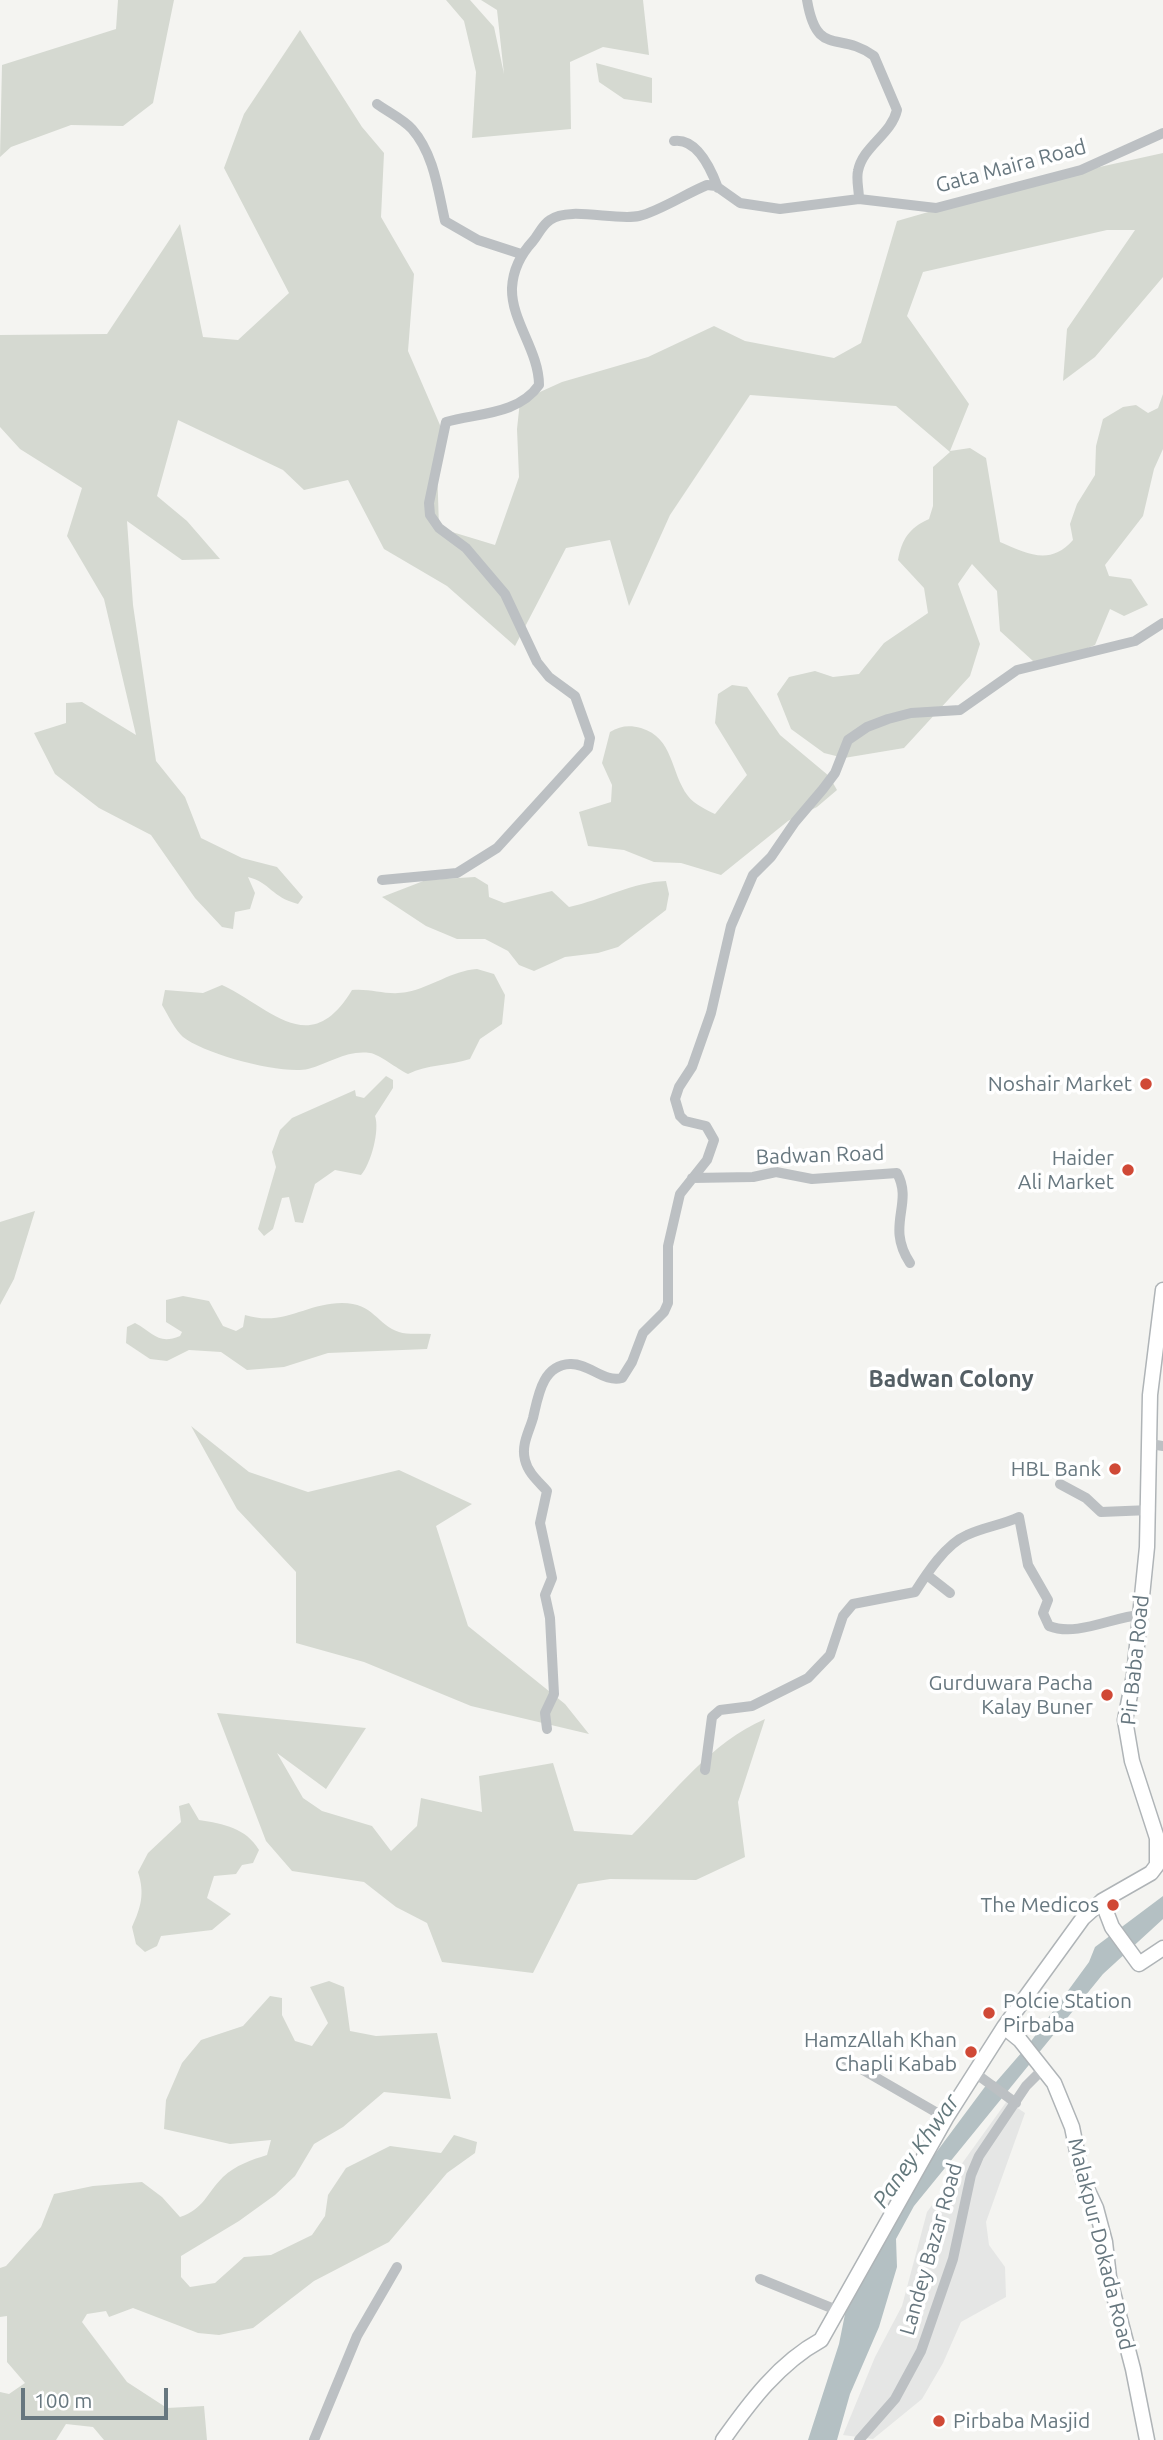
<!DOCTYPE html>
<style>
body{margin:0}
#map{position:relative;width:1163px;height:2440px;overflow:hidden;background:#f4f4f1;font-family:Ubuntu,sans-serif}
canvas{display:block}
.scale{position:absolute;left:21px;top:2388px;width:147px;height:32px;box-sizing:border-box;border:4px solid #67777f;border-top:0;padding-left:9px;font-size:21px;line-height:24px;white-space:nowrap;color:#67777f;-webkit-text-stroke:5px #fff;paint-order:stroke}
</style>
<div id="map">
<canvas width="1163" height="2440"></canvas>
<div class="scale">100 m</div>
</div>
<script>
const c = document.querySelector('canvas').getContext('2d');
c.lineJoin = 'round';
function paint(path, color) { c.fillStyle = color; c.fill(path, 'evenodd'); }
function trace(path, color, width, dash) { c.strokeStyle = color; c.lineWidth = width; c.lineCap = dash ? 'butt' : 'round'; c.setLineDash(dash || []); c.stroke(path); }
function write(font, color, halo, rows, align = 'center') {
  c.font = font + ' Ubuntu,sans-serif'; c.lineWidth = 7; c.setLineDash([]); c.textBaseline = 'middle'; c.strokeStyle = halo; c.fillStyle = color; for (const [text, x, y, turn = 0] of rows) {
    c.save(); c.translate(x, y); c.rotate((+turn || 0) * Math.PI / 180); c.textAlign = isNaN(turn) ? turn : align; if (halo) c.strokeText(text, 0, 0); c.fillText(text, 0, 0); c.restore();
  }
}
paint(new Path2D(`
 M1007 2101 1025 2113 986 2222 989 2245 1005 2267 1006 2297 961 2322 943 2363 922 2399 873 2439 843 2435 875 2357 902 2306 927 2212Z`), '#e5e6e5');
paint(new Path2D(`
 M118 0H174L153 103 123 126 71 125 11 147 0 157 2 65 116 29Z
 M446 0H470L494 27 504 74 497 10 481 0H643L649 55 603 47 570 62 571 129 472 138 476 72 464 21Z
 M300 30 362 127 384 153 381 217 414 274 408 351 443 432 437 464 439 528 495 545 519 477 517 429 520 401 562 382 648 357 714 326 745 341 834 358 861 343 897 221 1036 181 1163 153V277L1095 357 1063 381 1067 329 1135 230H1107L923 272 907 316 969 404 950 451 970 448 986 458 1000 542C1028 554 1050 566 1073 540L1070 524 1077 504 1095 475 1096 446 1103 419 1123 407 1136 405 1148 413 1158 408 1163 394V449L1154 469 1143 516 1105 565 1109 576 1131 579 1148 605 1124 616 1110 609 1095 645 1059 660 1033 661 1000 631 997 591 972 564 958 584 980 644 970 676 904 748 844 758 824 753 791 729 777 694 789 677 815 671 833 677 859 674 884 643 928 613 924 588 898 560C902 539 909 528 929 519L933 506V467L950 452 896 406 750 395 670 515 629 606 610 540 566 548 515 646 447 586 384 549 348 480 304 490 283 470 178 420 157 496 187 521 220 559 182 560 127 521 133 605 156 761 185 797 201 838 242 858 277 867 303 897 298 904C271 897 271 883 248 877L255 893 250 909 235 912 233 929 222 927 195 898 151 835 99 808 55 774 34 733 66 723V703L82 702 136 735 104 599 67 536 82 488 20 449 0 427V335L107 334 180 224 203 337 238 340 289 293 224 168 244 114Z
 M596 63 652 78V103L624 99 599 82Z
 M732 685 747 687 780 735 829 776 837 790 817 807 788 821 721 875 681 863 654 862 624 850 588 846 579 812 611 802 612 785 602 763 610 732C620 726 629 725 641 728 674 738 670 772 688 796 694 804 707 810 715 814L747 775 715 723 718 694Z
 M475 877 488 885 489 897 504 903 552 891 569 907C602 900 633 882 666 881L669 894 666 910 618 947 598 953 565 957 534 971 519 965 508 951 485 939H457L426 926 382 897 426 880Z
 M477 969 494 974 505 995 502 1024 480 1039 470 1059C448 1066 428 1064 408 1074 397 1069 379 1054 370 1053 346 1050 331 1063 308 1069 282 1075 204 1054 183 1037 175 1030 168 1015 162 1005L165 990 203 993 222 985C271 1008 310 1060 352 990 371 988 387 996 407 992 432 987 451 971 477 969Z
 M386 1076 393 1080V1088L375 1116C380 1130 371 1164 361 1175L335 1170 315 1184 303 1223 295 1222 289 1197 282 1198 273 1229 264 1236 258 1229 276 1167 272 1152 280 1130 292 1118 355 1090 356 1096 364 1098Z
 M35 1211 14 1279 0 1305V1222Z
 M183 1296 209 1301 223 1326 236 1331 243 1327 245 1315C284 1327 306 1303 342 1303 374 1303 377 1325 399 1332 408 1335 421 1333 431 1334L427 1349 328 1353 284 1367 247 1370 221 1352 189 1350 167 1361 150 1359 126 1343 127 1327 135 1323C154 1333 158 1345 180 1336L182 1332 166 1322V1300Z
 M191 1426 249 1472 308 1492 399 1470 472 1504 436 1526 468 1626 565 1704 589 1734 471 1706 364 1662 296 1643V1572L237 1509Z
 M217 1713 366 1728 326 1789 277 1753 303 1798 322 1811 372 1826 391 1851 417 1826 421 1798 482 1812 479 1776 553 1763 574 1831 632 1835C673 1794 711 1742 765 1719L738 1802 745 1857 696 1880 610 1879 578 1884 533 1973 442 1962 427 1923 396 1907 364 1882 292 1871 266 1841Z
 M189 1803 199 1820C224 1824 246 1828 259 1850L253 1863 242 1865 236 1874 214 1876 207 1898 231 1914 212 1930 161 1936 157 1946 145 1952 136 1944 132 1927C141 1907 145 1894 138 1872L148 1853 181 1822 179 1806Z
 M329 1981 344 1987 350 2031 376 2036 437 2033 451 2099 384 2092 343 2127 314 2144 295 2176 275 2195 239 2221 181 2256V2277L190 2287 215 2283 244 2257 271 2255 312 2235 325 2216 328 2195 346 2168 390 2146 441 2153 454 2135 477 2142 475 2153 447 2173 389 2242 314 2281 253 2328 219 2335 198 2333 133 2308 109 2317 106 2311 87 2314 82 2322 127 2382 167 2408 204 2406 207 2440H104L93 2427 66 2424 56 2440H0V2392L9 2394 25 2383 7 2362V2316L0 2317V2268L6 2266 41 2227 54 2194 93 2186 142 2182 162 2197 180 2217C204 2209 206 2194 223 2177 236 2165 251 2160 267 2155L271 2140 230 2144 164 2129 166 2100 182 2063 201 2040 243 2026 270 1996 282 1998V2015L295 2041 312 2046 328 2023 310 1987Z`), '#d5d9d1');
paint(new Path2D(`
 M1163 1896V1919L1103 1974 914 2206 896 2239 897 2267 879 2327 850 2394 837 2440H808L839 2344 845 2314 883 2235 906 2193 990 2080 996 2082 1029 2044 1089 1962 1095 1947Z`), '#b4c0c3');
const secondary = new Path2D(`
 M1102 1901 1112 1927 1139 1964 1163 1948
 M1004 2027 1020 2040 1054 2083 1072 2127 1083 2180 1096 2208 1105 2242 1109 2277 1133 2369 1147 2440
 M723 2440C750 2402 779 2363 821 2340L946 2118 1004 2027 1083 1918 1102 1901 1151 1873 1157 1865V1838L1132 1761 1125 1720 1134 1675 1147 1547 1150 1395 1163 1290`);
trace(secondary, '#afb4b7', 17);
trace(new Path2D(`
 M807 0C817 59 839 30 874 56L897 110C891 135 863 146 858 171 856 179 859 190 859 199
 M377 104C388 112 403 119 412 129 434 154 438 190 445 221L478 240 521 254
 M674 141C697 138 711 169 718 188
 M382 880 457 873 497 848 588 748 590 738 575 696 549 677 537 662 505 594 466 548 439 528 430 515 429 503 446 422C477 413 518 415 539 385 539 351 511 321 512 288 513 269 521 254 533 241 539 234 542 225 550 220 569 206 615 221 639 216 658 212 687 193 707 185L716 186 740 203 780 209 859 199 936 208 1081 170 1163 133
 M692 1178 753 1177 776 1172 812 1179 897 1173C914 1204 885 1225 910 1263
 M1150 1444 1163 1446
 M1060 1484 1086 1498 1101 1512 1150 1510
 M927 1575 950 1593
 M547 1729 545 1713 554 1694 550 1618 545 1595 552 1578 540 1523 547 1491C538 1481 528 1473 525 1460 521 1445 529 1432 533 1418 538 1397 542 1365 570 1364 589 1363 604 1383 622 1378L632 1362 643 1333 664 1312 668 1303V1246L680 1194 707 1160 714 1140 706 1126 685 1121 680 1116 675 1099 679 1087 692 1067 711 1013 731 926 753 875 771 857 795 822 823 789 835 773 848 740 867 727 888 719 911 713 960 710 1017 670 1135 641 1163 623
 M705 1770 712 1717 720 1710 752 1706 808 1678 830 1655 843 1616 853 1604 915 1592C927 1573 946 1544 967 1535 984 1527 1002 1525 1019 1517L1028 1565 1048 1600 1043 1613 1049 1626C1077 1637 1112 1617 1140 1615
 M844 2059 946 2118
 M975 2073 1016 2103
 M760 2279 839 2311
 M314 2440 357 2336 397 2267
 M859 2440 895 2399 921 2351 953 2259 971 2175 979 2156 1026 2086 1043 2069`), '#bcc0c3', 10);
trace(secondary, '#fff', 14);
for (const [x, y, r, color] of [
 [1146,1084,7,"#d04936"],
 [1128,1170,7,"#d04936"],
 [1115,1469,7,"#d04936"],
 [1107,1695,7,"#d04936"],
 [1113,1905,7,"#d04936"],
 [989,2013,7,"#d04936"],
 [971,2052,7,"#d04936"],
 [939,2421,7,"#d04936"]
]) { const dot = new Path2D(); dot.arc(x, y, r, 0, 2 * Math.PI); c.fillStyle = color; c.fill(dot); trace(dot, '#fff', 2.5); }
write('21px', '#67777f', '#fff', [
 ["Gata Maira Road",1011,166,-15],
 ["Badwan Road",820,1155,-2],
 ["Pir Baba Road",1135,1660,-84],
 ["Malakpur Dokada Road",1101,2244,76],
 ["Landey Bazar Road",931,2249,-74]
]);
write('21px', '#67777f', '#fff', [
 ["Noshair Market",1132,1084],
 ["Haider",1114,1158],
 ["Ali Market",1114,1182],
 ["HBL Bank",1101,1469],
 ["Gurduwara Pacha",1093,1683],
 ["Kalay Buner",1093,1707],
 ["The Medicos",1099,1905],
 ["Polcie Station",1003,2001,"left"],
 ["Pirbaba",1003,2025,"left"],
 ["HamzAllah Khan",957,2040],
 ["Chapli Kabab",957,2064],
 ["Pirbaba Masjid",953,2421,"left"]
], 'right');
write('bold 23px', '#545f65', '#fff', [
 ["Badwan Colony",951,1379]
]);
write('italic 23px', '#63787c', '#fff', [
 ["Paney Khwar",916,2151,-55]
]);
</script>
